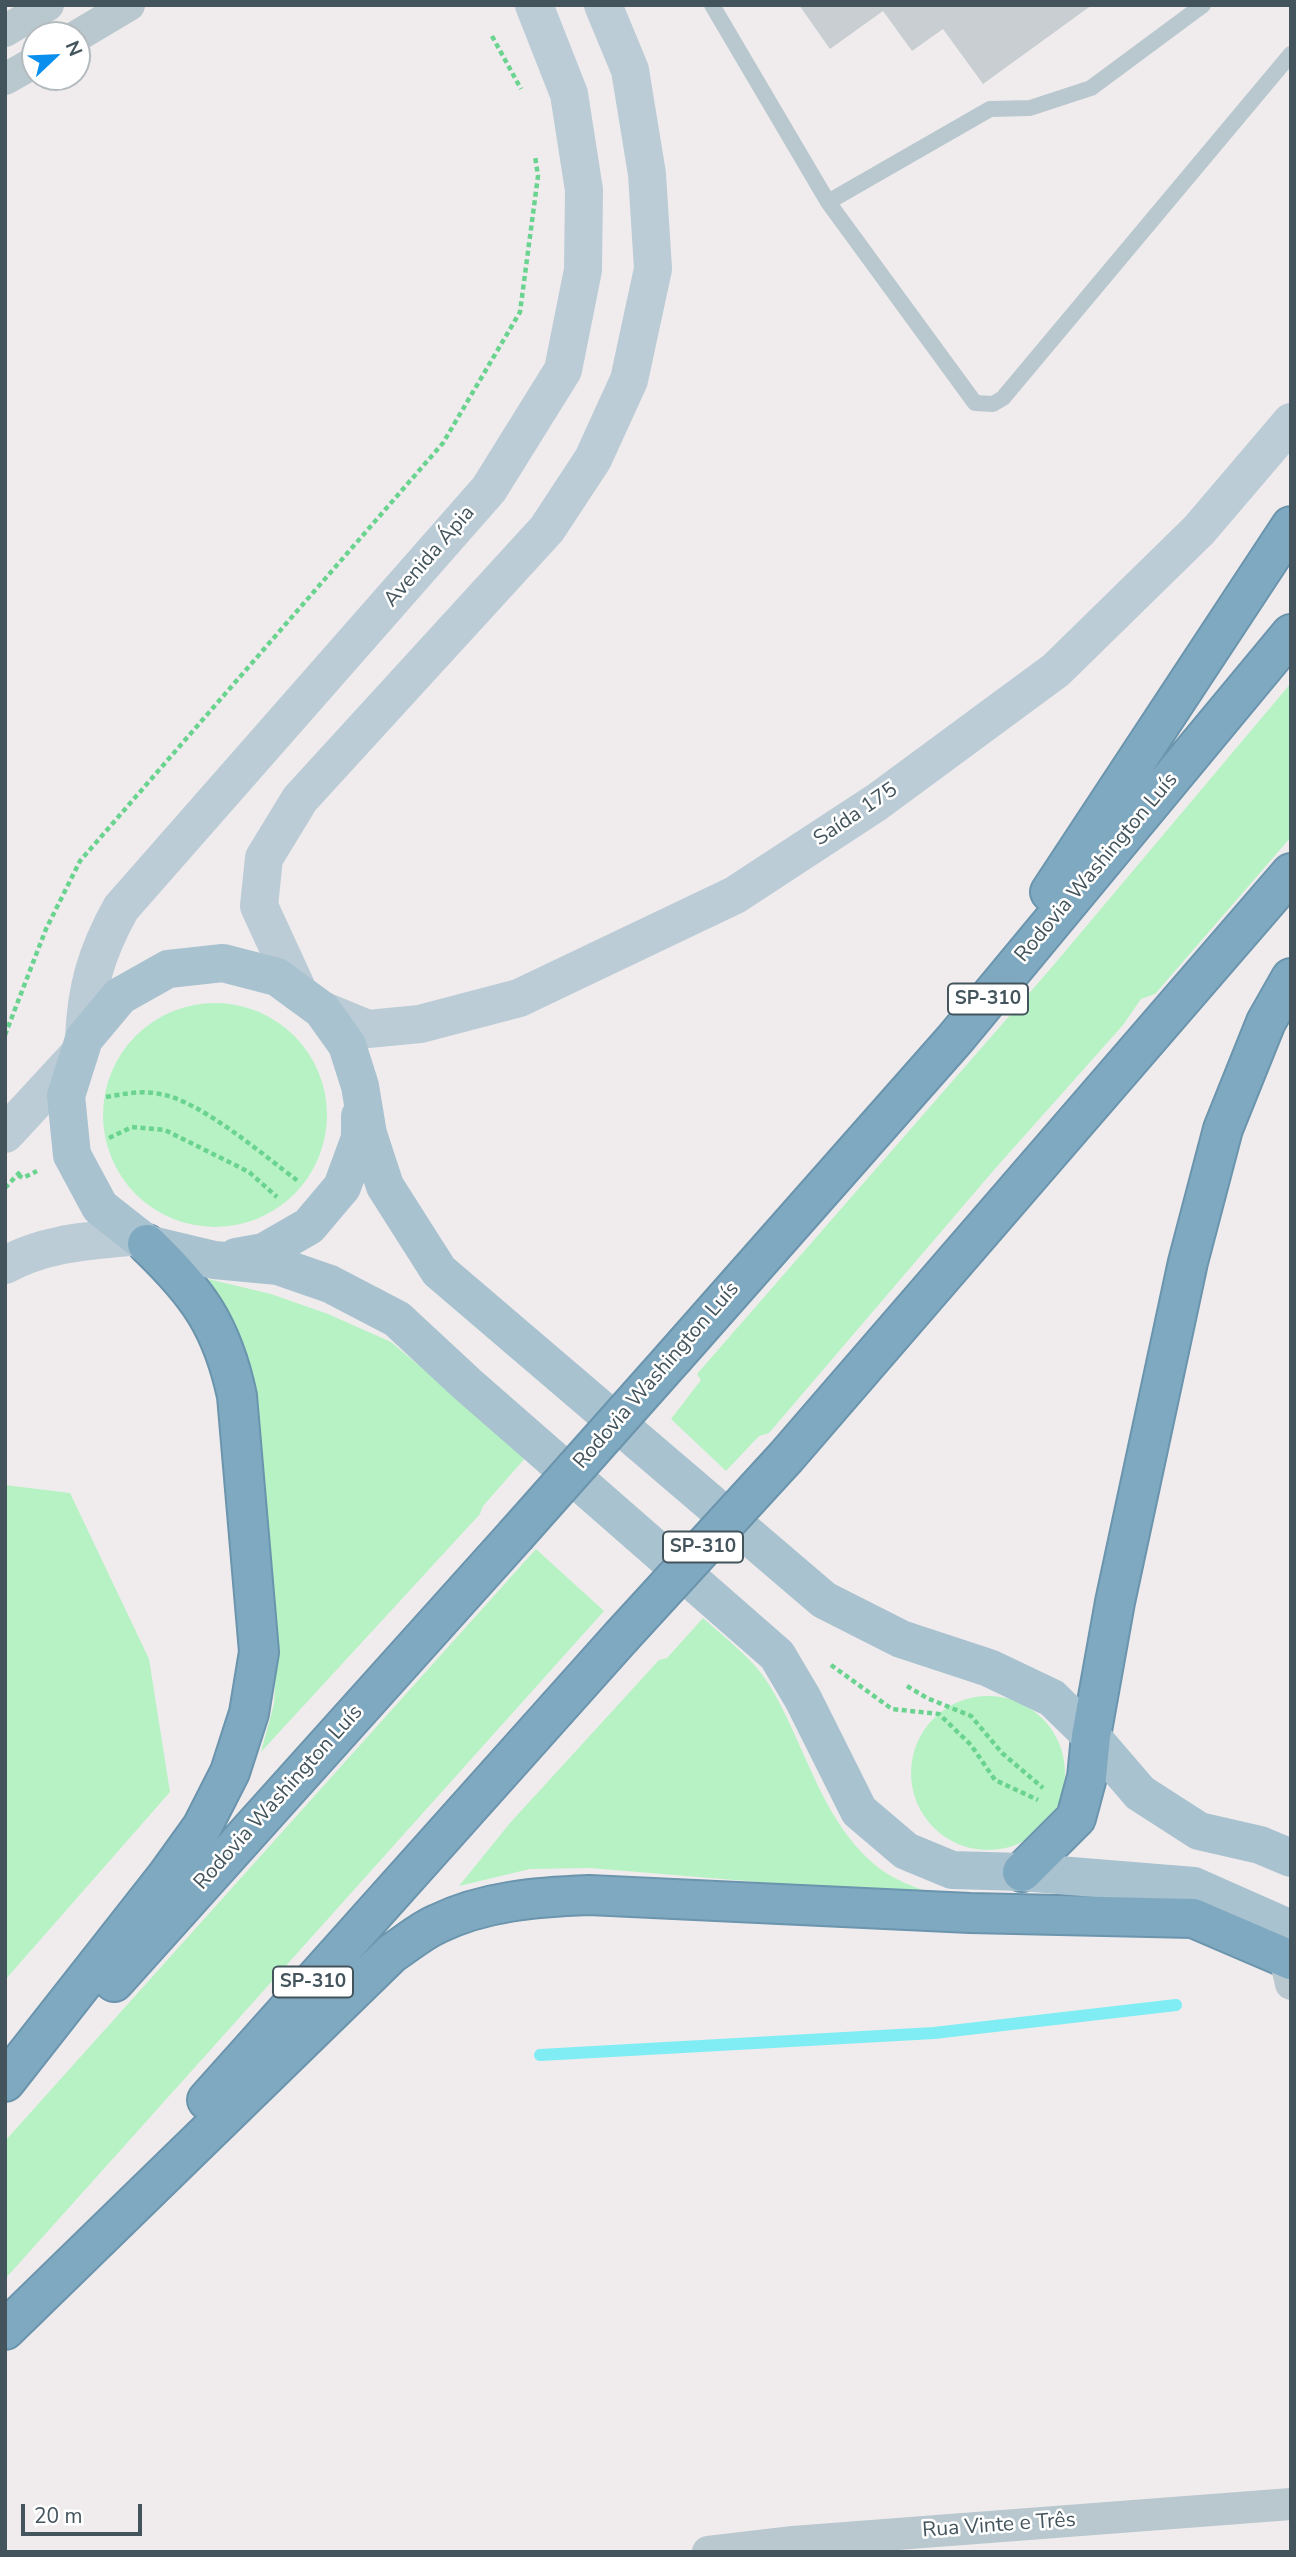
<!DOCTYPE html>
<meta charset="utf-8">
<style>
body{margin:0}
#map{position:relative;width:1296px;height:2557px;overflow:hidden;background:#f0eced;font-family:"Nunito Sans",sans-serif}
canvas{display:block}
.frame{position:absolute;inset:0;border:7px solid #43545c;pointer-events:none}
.north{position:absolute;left:21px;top:21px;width:70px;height:70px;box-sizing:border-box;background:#fff;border:2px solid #b4bbbe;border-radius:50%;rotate:67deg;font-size:19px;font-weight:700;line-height:28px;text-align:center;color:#43545c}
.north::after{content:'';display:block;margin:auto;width:24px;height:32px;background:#0990ee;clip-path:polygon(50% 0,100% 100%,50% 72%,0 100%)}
.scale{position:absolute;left:21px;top:2504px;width:121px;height:32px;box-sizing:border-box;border:4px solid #43545c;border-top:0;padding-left:9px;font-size:21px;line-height:24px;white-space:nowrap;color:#43545c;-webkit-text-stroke:5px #fff;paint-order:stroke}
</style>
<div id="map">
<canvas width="1296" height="2557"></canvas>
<div class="frame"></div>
<div class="north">N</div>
<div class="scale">20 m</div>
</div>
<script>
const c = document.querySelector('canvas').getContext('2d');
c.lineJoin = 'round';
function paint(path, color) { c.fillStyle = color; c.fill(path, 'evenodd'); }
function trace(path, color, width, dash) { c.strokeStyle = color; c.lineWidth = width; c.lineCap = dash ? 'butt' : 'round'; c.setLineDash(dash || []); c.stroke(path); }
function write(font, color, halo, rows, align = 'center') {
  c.font = font + ' "Nunito Sans",sans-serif'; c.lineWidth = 5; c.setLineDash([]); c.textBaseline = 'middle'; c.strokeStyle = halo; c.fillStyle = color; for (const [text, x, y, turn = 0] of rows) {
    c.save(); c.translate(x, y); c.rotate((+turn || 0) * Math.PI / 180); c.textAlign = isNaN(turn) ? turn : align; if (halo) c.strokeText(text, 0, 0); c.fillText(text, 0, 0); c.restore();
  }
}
paint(new Path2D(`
 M1291 683V837L1155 994 1141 999 1123 1025 993 1171 769 1433 759 1436 726 1471 671 1419 701 1380 697 1374 1052 967Z
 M103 1115a112 112 0 1 1 224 0a112 112 0 1 1-224 0Z
 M208 1279 271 1294 328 1314 391 1342 527 1456 483 1506 480 1514 261 1752 274 1704 277 1650 244 1355 233 1321Z
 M5 1485 70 1493 149 1659 170 1792 5 1980Z
 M536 1549 604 1611 5 2279V2141Z
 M703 1618C725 1638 752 1658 768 1683 807 1745 822 1829 886 1873 901 1883 922 1889 939 1897L590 1868 530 1869 459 1886 510 1823 659 1660 667 1658Z
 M911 1773a77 77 0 1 1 154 0a77 77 0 1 1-154 0Z`), '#b6f2c4');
trace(new Path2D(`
 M540 2055 934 2033 1176 2005`), '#7fedf3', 12);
paint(new Path2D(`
 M799 5H1092L983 84 943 29 912 51 883 11 830 49Z`), '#c8ced2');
const highway = new Path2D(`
 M1050 892 1291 526
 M675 1356 955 1039 1291 634
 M786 1457 1291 873
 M1022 1872 1076 1818 1087 1777 1091 1736 1115 1602 1188 1262 1223 1129 1266 1022 1291 978
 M114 1982 515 1536
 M5 2082 166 1877 202 1827 230 1772 249 1713 259 1652 237 1396C222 1326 198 1293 147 1244
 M207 2100 621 1637
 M5 2330 392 1953C406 1944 421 1931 437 1924 484 1901 537 1897 589 1895L970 1913 1193 1918 1291 1960`);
trace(highway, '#6b94ad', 42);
trace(new Path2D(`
 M492 36 521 89
 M5 1035 46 929 80 861 443 443 520 312 538 176 535 156
 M106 1097C124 1094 141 1090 160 1094 201 1101 263 1155 298 1181
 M109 1138 132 1127 165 1130 249 1172 277 1197
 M18 1175 23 1178 37 1171
 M5 1188 20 1172
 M831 1665 892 1709 939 1714 971 1745 995 1780 1038 1800
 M907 1686 927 1698 971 1716 1002 1753 1043 1788`), '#6bd390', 4.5, [5, 3.5]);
trace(new Path2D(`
 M712 5 828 202 975 403 993 404 1003 398 1291 54
 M828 202 990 109 1030 108 1091 88 1203 5`), '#b9c8ce', 16);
trace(new Path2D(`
 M5 31 48 5
 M77 36 129 5
 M5 79 35 62
 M1285 1958 1291 1984
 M708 2552 793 2542 1291 2504`), '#b9c8ce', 32);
trace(new Path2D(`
 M299 993 259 906 264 858 300 799 547 529 593 459 629 380 653 269 647 174 630 70 603 5
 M322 1010 368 1029 420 1024 519 998 735 895 877 802 1056 670 1199 530 1291 422
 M84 1039C86 988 96 953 121 908L489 489 563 370 583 270 584 190 569 94 534 5
 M5 1134 79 1054
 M5 1265C47 1242 91 1241 137 1236`), '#bbccd6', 38);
trace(new Path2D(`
 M236 1257 264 1252 309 1226 342 1187 360 1138V1116
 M1291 1858 1260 1845 1199 1831 1140 1793 1091 1736 1052 1698 989 1668 901 1639 824 1600 439 1271 385 1186 368 1134 360 1086 347 1045 322 1010 277 977 223 963 168 969 120 996 84 1039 66 1096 72 1155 100 1207 147 1244 214 1260 278 1266 330 1284 397 1319 467 1384 777 1655 803 1699 859 1811 906 1851 952 1870 1022 1872 1194 1886 1291 1929`), '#a9c2cf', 38);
trace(highway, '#7fa9c1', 38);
const highwayBridge = new Path2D(`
 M515 1536 675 1356
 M621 1637 786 1457`);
trace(highwayBridge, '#6b94ad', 42, []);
trace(highwayBridge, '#7fa9c1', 38);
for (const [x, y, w] of [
 [988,999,80],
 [703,1547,80],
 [313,1982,80]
]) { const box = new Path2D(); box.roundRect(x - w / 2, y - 15.5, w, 31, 5); c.fillStyle = '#fff'; c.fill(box); trace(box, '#43545c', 2); }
write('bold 19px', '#43545c', null, [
 ["SP-310",988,999],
 ["SP-310",703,1547],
 ["SP-310",313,1982]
]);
write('21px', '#43545c', '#fff', [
 ["Avenida Ápia",430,557,-49],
 ["Saída 175",856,815,-34],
 ["Rodovia Washington Luís",1097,868,-50],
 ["Rodovia Washington Luís",657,1376,-49],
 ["Rodovia Washington Luís",279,1798,-48],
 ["Rua Vinte e Três",999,2526,-4]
]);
</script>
